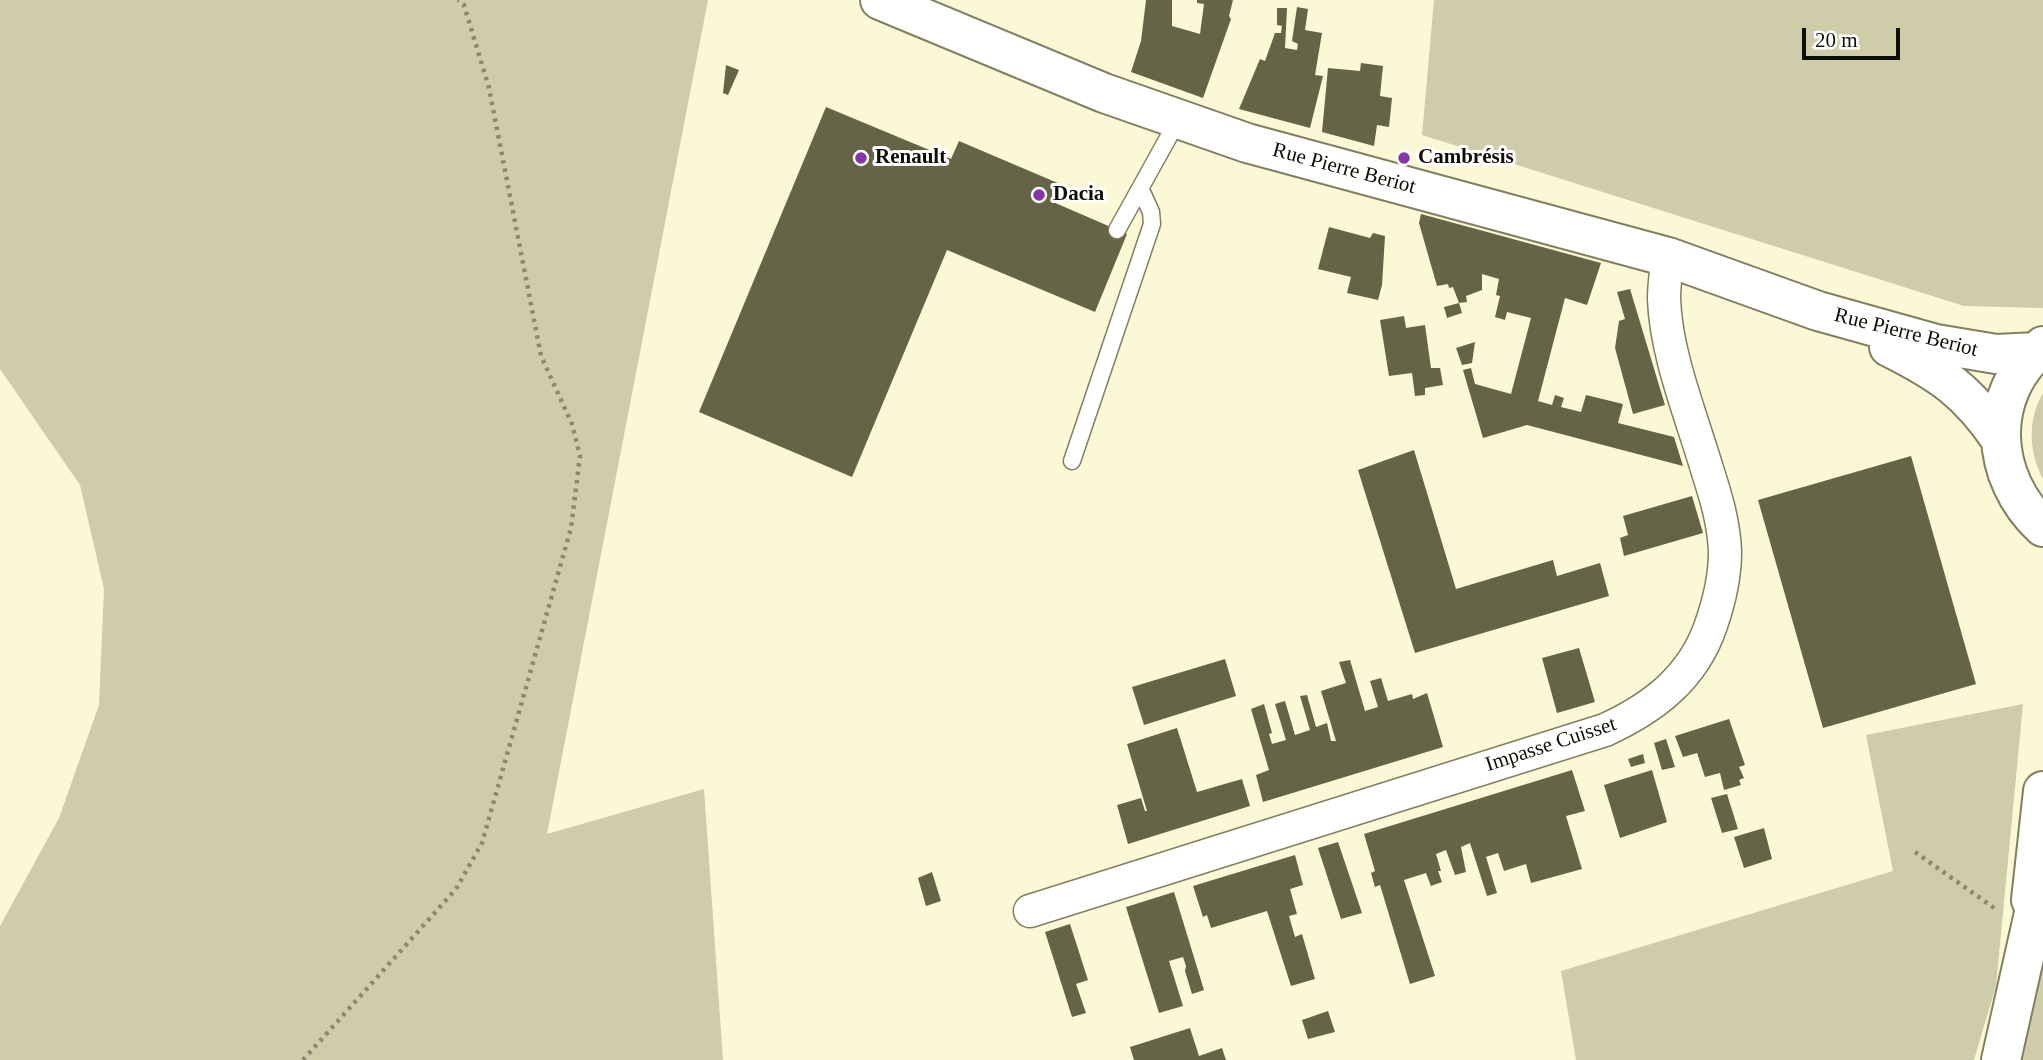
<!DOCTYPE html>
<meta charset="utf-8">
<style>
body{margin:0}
#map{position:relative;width:2043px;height:1060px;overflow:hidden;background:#fbf8d6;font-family:Georgia,serif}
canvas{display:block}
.scale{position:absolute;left:1802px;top:28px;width:98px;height:32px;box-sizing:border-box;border:4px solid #0f0e04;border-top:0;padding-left:9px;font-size:21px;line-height:24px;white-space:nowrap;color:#0f0e04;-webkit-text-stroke:5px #fff;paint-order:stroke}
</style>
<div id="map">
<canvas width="2043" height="1060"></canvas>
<div class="scale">20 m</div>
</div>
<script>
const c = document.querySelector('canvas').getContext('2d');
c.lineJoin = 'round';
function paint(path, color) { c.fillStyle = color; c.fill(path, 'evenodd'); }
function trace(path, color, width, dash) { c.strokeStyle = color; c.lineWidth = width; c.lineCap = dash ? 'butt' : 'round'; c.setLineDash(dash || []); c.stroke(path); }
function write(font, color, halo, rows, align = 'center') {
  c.font = font + ' Georgia,serif'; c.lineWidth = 6; c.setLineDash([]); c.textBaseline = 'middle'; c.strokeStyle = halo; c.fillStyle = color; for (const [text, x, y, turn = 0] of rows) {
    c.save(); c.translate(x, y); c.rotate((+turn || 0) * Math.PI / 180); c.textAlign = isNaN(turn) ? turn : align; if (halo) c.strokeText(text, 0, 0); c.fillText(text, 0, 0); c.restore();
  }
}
paint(new Path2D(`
 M0 0H708L547 834 704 789 723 1060H0V926L59 818 99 705 104 589 80 485 0 369Z
 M1434 0H2043V308L1964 306 1422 135Z
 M2043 393V479C2029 452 2027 420 2043 393Z
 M2023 704 1996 986 1974 1060H1576L1561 971 1893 871 1866 735Z
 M2043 947V1060H2018Z`), '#cecca9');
paint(new Path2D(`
 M1146 0H1172V26L1200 34 1204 4 1197 3V0H1233L1229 16 1231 19 1203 98 1131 72 1141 41Z
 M1297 7 1308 9 1305 30 1322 33 1315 75 1323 76 1310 128 1239 109 1260 59 1265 61 1275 33H1281L1282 26 1277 25V8H1287L1285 48 1297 50 1298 44 1292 41Z
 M1361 63 1383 66 1380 96 1392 98 1389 127 1377 125 1374 146 1322 132 1328 68 1360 71Z
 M726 65 739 70 728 95 723 93Z
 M826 107 951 159 959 141 1060 184 1053 202 1127 234 1095 312 947 250 852 477 699 412Z
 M1421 214 1601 263 1587 305 1565 298 1538 401 1552 405 1555 395 1564 398 1561 407 1581 412 1586 395 1623 404 1618 423 1674 437 1683 466 1527 425 1483 438 1463 370 1471 368 1475 384 1511 394 1531 318 1507 312 1505 320 1495 317 1500 296 1496 295 1499 279 1482 274V290L1466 296 1467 302 1459 303 1453 287 1449 288 1448 284 1437 286 1419 223Z
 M1329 227 1370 238 1373 233 1385 236 1382 285 1378 300 1347 293 1351 277 1318 269Z
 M1630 289 1665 405 1633 414 1615 348 1619 321 1625 319 1617 292Z
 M1459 303 1462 313 1447 318 1444 307Z
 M1404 316 1406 328 1425 325 1431 368H1440L1443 385 1425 388V395L1415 396 1412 373 1389 376 1380 320Z
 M1475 342 1472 363 1462 365 1456 348Z
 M1414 450 1456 589 1553 560 1557 576 1600 563 1609 596 1415 653 1358 470Z
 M1911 456 1976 684 1823 728 1758 500Z
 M1692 496 1703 533 1624 556 1620 538 1628 535 1623 516Z
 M1579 648 1595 702 1557 713 1542 658Z
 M1225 659 1236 696 1144 725 1132 687Z
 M1350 660 1365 711 1378 707 1370 681 1381 678 1388 701 1412 694 1413 699 1427 693 1443 747 1263 802 1256 775 1269 770 1251 709 1264 704 1272 733 1269 734 1272 744 1286 740 1275 704 1285 701 1295 735 1310 730 1300 696 1307 695 1316 727 1327 723 1331 741H1336L1321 691 1346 683 1339 662Z
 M1729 719 1745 765 1739 767 1744 778 1739 780 1741 785 1724 790 1720 773 1705 777 1697 753 1683 757 1675 736Z
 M1177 728 1197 792 1242 779 1250 806 1128 844 1117 805 1141 798 1145 811H1147L1127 744Z
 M1666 739 1675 767 1662 770 1654 743Z
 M1643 754 1645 763 1631 767 1628 759Z
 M1572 770 1585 811 1566 816 1582 869 1531 883 1526 864 1504 871 1498 853 1486 857 1497 893 1487 896 1470 843 1461 847 1466 872 1455 875 1446 850 1436 854 1441 871H1438L1442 882 1431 886 1426 873 1404 880 1435 976 1410 984 1380 885 1375 887 1371 873 1375 871 1364 834Z
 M1652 770 1667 822 1620 838 1604 785Z
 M1727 794 1738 829 1722 833 1711 798Z
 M1764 828 1772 859 1744 868 1734 837Z
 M1338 842 1362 913 1341 919 1318 848Z
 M1295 855 1303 885 1290 889 1297 914 1289 916 1295 937 1302 934 1315 979 1291 986 1267 911 1211 928 1207 915 1203 917 1193 886Z
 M932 872 941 901 926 906 918 878Z
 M1174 892 1204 990 1192 994 1185 971 1186 966 1183 957 1169 961 1183 1006 1159 1013 1126 907Z
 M1070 924 1088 980 1076 984 1086 1013 1072 1017 1045 932Z
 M1328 1011 1335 1032 1308 1039 1302 1020Z
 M1190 1028 1199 1056 1222 1048 1226 1060H1134L1130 1047Z`), '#666446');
const lane = new Path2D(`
 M1117 230 1178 120
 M1072 461 1152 224 1151 212 1141 190`);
const street = new Path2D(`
 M1030 911 1605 730C1653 708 1693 678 1711 625 1719 602 1725 577 1725 552 1724 523 1716 497 1707 469 1691 415 1666 355 1664 299 1664 285 1666 271 1668 257`);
const secondary = new Path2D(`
 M2031 900 2043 791
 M2001 1060 2043 873`);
const primary = new Path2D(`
 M880 0 1104 93 1247 143 1668 257 1818 311 1936 344 1996 354 2037 352
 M2043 346C1984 395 1990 478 2043 527
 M1889 347C1941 373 1968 391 2001 440`);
trace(lane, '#817f60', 19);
trace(street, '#817f60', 35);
trace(secondary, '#817f60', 42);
trace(primary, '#817f60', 42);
trace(new Path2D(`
 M1915 852 1997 910
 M303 1060 456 889 482 843 571 528 580 456 572 424 541 356 489 88 464 5 458 0`), '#8b8973', 4.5, [3.5, 5]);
trace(lane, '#fff', 16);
trace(street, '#fff', 32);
trace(secondary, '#fff', 38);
trace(primary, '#fff', 38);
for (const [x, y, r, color] of [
 [861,158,7,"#8537a8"],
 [1404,158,7,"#8537a8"],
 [1039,195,7,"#8537a8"]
]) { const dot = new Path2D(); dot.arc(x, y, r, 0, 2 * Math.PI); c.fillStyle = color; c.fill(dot); trace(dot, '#fff', 2.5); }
write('bold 21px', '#0f0e04', '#fff', [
 ["Renault",875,158],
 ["Cambrésis",1418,158],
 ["Dacia",1053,195]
], 'left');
write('21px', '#0f0e04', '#fff', [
 ["Rue Pierre Beriot",1344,169,15],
 ["Rue Pierre Beriot",1906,333,14],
 ["Impasse Cuisset",1551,745,-18]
]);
</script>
